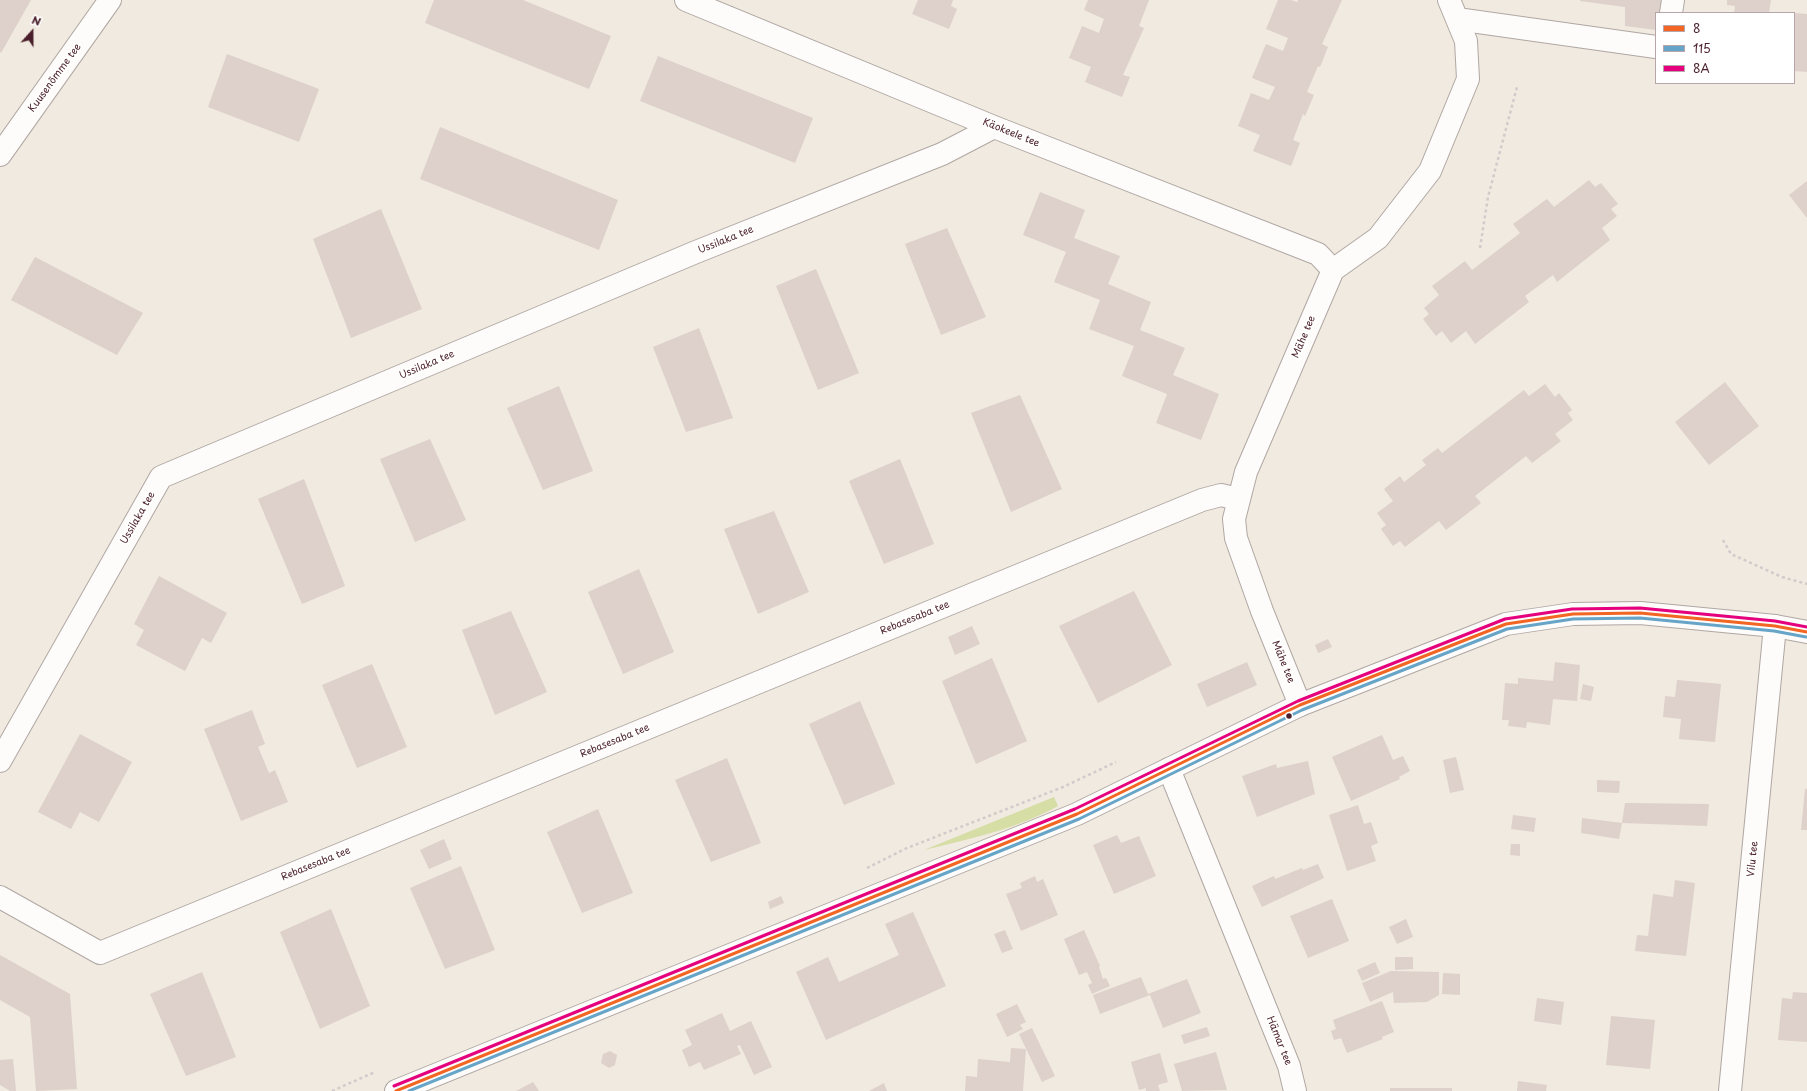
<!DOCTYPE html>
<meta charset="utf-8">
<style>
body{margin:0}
#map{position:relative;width:1807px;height:1091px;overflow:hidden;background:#f0eae0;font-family:"Playpen Sans",sans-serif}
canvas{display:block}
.legend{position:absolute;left:1655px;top:12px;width:140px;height:72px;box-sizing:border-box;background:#fff;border:1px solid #b7a5aa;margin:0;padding:5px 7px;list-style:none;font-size:12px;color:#4a1f2b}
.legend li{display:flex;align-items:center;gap:8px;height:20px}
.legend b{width:20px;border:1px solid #b7a5aa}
.north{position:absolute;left:12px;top:12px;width:40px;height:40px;-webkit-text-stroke:3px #fff;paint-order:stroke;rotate:21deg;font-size:11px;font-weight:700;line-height:16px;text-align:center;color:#4a1f2b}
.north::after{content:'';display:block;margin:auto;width:14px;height:18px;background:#4a1f2b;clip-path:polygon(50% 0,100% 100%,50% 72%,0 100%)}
</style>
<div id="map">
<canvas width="1807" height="1091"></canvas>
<ul class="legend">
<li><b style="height:5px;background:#f26522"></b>8</li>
<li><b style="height:5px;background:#66a4c8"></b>115</li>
<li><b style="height:5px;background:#e5007d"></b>8A</li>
</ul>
<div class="north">N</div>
</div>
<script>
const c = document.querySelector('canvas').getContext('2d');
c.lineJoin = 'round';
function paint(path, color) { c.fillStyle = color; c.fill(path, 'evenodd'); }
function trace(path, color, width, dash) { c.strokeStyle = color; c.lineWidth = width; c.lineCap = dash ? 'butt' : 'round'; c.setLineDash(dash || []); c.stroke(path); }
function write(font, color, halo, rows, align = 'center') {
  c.font = font + ' "Playpen Sans",sans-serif'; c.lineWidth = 4; c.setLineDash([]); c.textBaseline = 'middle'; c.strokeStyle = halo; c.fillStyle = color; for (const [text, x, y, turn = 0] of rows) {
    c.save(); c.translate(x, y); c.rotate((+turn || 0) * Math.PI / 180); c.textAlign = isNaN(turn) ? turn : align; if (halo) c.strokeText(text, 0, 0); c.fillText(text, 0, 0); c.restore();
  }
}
paint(new Path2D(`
 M1054 797 1058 806C1016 829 970 839 924 850Z`), '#d6dea6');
paint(new Path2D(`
 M0 0H31L1 53 0 52Z
 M434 0H523L611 36 589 89 425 23Z
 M918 0H953L951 6 957 9 949 29 912 14Z
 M1088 0H1149L1139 26 1144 28 1123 75 1130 77 1122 97 1085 82 1091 67 1069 58 1082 26 1099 33 1104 19 1084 10Z
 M1278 0H1291L1297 2 1298 0H1342L1322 44 1328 47 1320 67 1318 66 1307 92 1314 95 1305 116 1303 114 1293 140 1300 143 1291 166 1253 151 1260 135 1238 126 1251 93 1269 100 1275 87 1252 78 1266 44 1283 51 1288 38 1266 29Z
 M1580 0H1661L1660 13H1656V30L1625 26V7L1580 1Z
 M1727 0H1771L1769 13H1734L1735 6 1727 5Z
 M1794 13 1807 14V72L1794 71Z
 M227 54 319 89 299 142 208 107Z
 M658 56 813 118 795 163 640 101Z
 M440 127 618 200 599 250 420 179Z
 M1589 180 1595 187 1601 183 1618 204 1611 209 1617 216 1602 228 1610 240 1557 282 1553 275 1525 296 1529 302 1475 344 1466 331 1451 343 1442 331 1436 336 1423 319 1429 314 1424 308 1439 295 1432 286 1465 261 1472 270 1520 233 1513 224 1547 199 1554 207Z
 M1807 181V218L1789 195Z
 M1040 192 1085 210 1074 238 1120 256 1108 284 1151 302 1140 330 1185 348 1173 375 1219 394 1201 440 1156 423 1167 394 1122 376 1134 346 1089 329 1100 300 1054 282 1066 252 1023 235Z
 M381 209 422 309 351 338 313 239Z
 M947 228 986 317 941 335 905 244Z
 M35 257 143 313 117 355 11 300Z
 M816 269 859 373 818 390 776 286Z
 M699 328 733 418 686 432 653 347Z
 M1725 382 1759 426 1709 465 1675 422Z
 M1545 384 1555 397 1559 393 1572 410 1568 413 1573 420 1555 434 1561 441 1532 463 1526 456 1475 496 1481 503 1446 530 1439 521 1405 547 1400 541 1393 546 1381 529 1386 525 1377 513 1393 501 1384 489 1400 476 1404 482 1426 465 1422 460 1438 448 1442 453 1524 390 1529 396Z
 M559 386 593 471 543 490 507 408Z
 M1020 395 1062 489 1011 512 971 413Z
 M430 439 466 520 415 542 380 459Z
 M900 459 934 544 884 564 849 481Z
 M304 479 345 586 302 604 258 499Z
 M774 511 809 592 758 614 724 529Z
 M639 569 674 652 623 674 588 592Z
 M159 576 227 613 211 643 202 638 185 671 136 645 144 630 134 624Z
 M1134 591 1172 665 1098 703 1059 626Z
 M511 611 547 692 495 715 462 630Z
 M972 626 980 644 955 655 948 637Z
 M1328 639 1332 647 1318 653 1315 645Z
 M992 658 1027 741 976 764 942 681Z
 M1247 662 1257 685 1207 707 1197 684Z
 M1555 662 1580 665 1577 701 1553 699 1550 725 1527 722 1526 728 1508 726 1509 720H1502L1505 683 1518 684V678L1553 681Z
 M372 664 407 747 357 768 322 685Z
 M1677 680 1721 684 1715 742 1679 739 1681 719 1663 717 1665 696 1675 697Z
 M1583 684 1594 687 1591 701 1580 699Z
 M860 701 895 784 844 805 809 724Z
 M252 710 265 744 258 747 269 773 275 770 288 802 241 821 204 729Z
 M80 734 132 762 99 822 80 812 71 829 38 812Z
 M1382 735 1393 760 1403 756 1410 771 1399 777 1400 779 1351 801 1332 757Z
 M1456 757 1464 790 1450 793 1443 760Z
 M727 758 761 843 711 862 675 780Z
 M1308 761 1315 794 1257 817 1242 776 1276 764 1277 768Z
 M1597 780 1620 781 1619 793 1597 792Z
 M1805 789H1807V830H1801Z
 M1625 803 1709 804 1707 826 1622 823Z
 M1358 805 1364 824 1371 822 1378 843 1371 846 1376 861 1347 871 1329 815Z
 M598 809 633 893 582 913 547 832Z
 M1513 815 1536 818 1534 832 1511 829Z
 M1582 818 1622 823 1619 839 1581 833Z
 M1117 835 1121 843 1139 836 1156 876 1114 894 1093 845Z
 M444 839 452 859 429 869 420 850Z
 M1511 844H1520V856L1510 855Z
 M1318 864 1324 878 1262 907 1252 886 1274 876 1275 879 1302 868 1303 870Z
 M461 866 495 950 445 969 410 888Z
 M1035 876 1037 882 1043 879 1058 915 1021 931 1006 894 1022 888 1020 883Z
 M1675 880 1695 883 1686 956 1635 951 1637 935 1648 936 1653 894 1673 897Z
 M781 896 784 903 770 909 768 902Z
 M1332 899 1349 941 1308 958 1290 916Z
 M331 909 370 1006 320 1029 280 932Z
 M913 912 946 986 826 1040 796 972 828 957 839 982 899 955 885 924Z
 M1406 919 1413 937 1397 944 1389 927Z
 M1005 930 1013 949 1002 953 994 934Z
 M1084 930 1100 966 1099 967 1103 979 1106 978 1110 986 1092 994 1088 985 1092 983 1087 972 1079 975 1064 939Z
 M0 955 70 994 77 1089 36 1091 30 1017 0 1000Z
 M1395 957H1413V969L1395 970Z
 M1375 962 1380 973 1362 981 1357 970Z
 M1391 971 1439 972V995L1427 1002 1394 1003 1393 992 1370 1002 1362 983Z
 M202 972 236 1057 186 1076 150 994Z
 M1443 973 1460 974V995L1442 994Z
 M1141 977 1148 994 1187 979 1201 1013 1163 1028 1150 995 1100 1014 1093 995Z
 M1793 992 1807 993V1042L1778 1040 1782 998 1792 999Z
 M1537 998 1564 1002 1561 1025 1534 1021Z
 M1382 1001 1394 1032 1382 1037 1383 1039 1347 1053 1341 1038 1334 1040 1331 1031 1336 1029 1333 1020Z
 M1017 1004 1026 1022 1020 1025 1023 1029 1007 1037 996 1014Z
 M722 1013 730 1031 751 1021 772 1067 754 1075 740 1045 737 1046 741 1054 704 1070 700 1062 689 1067 682 1050 692 1045 685 1030Z
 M1611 1016 1655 1020 1650 1069 1606 1065Z
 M1207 1027 1210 1036 1184 1044 1181 1035Z
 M1032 1028 1055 1076 1042 1082 1019 1034Z
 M1011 1048 1026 1049 1023 1091H965L966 1076 977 1077 978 1059 1010 1062Z
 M610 1051 617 1055 615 1065 609 1068 601 1063 603 1054Z
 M1216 1052 1227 1090 1182 1091 1174 1064Z
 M1160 1053 1168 1082 1158 1085 1160 1091H1146V1088L1139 1090 1131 1062Z
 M13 1059 16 1091H10L0 1085V1060Z
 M1518 1081 1547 1085 1546 1091H1517Z
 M533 1082 539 1091H516Z
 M884 1083 887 1091H869Z
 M1390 1088H1452V1091H1390Z`), '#ded1cb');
const minor = new Path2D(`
 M686 0 994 127 1318 254 1333 270
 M1671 13 1673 0
 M1457 19 1656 47
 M0 155 110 0
 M1300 705 1262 611 1236 538 1234 519 1246 472 1333 270 1378 238 1430 171 1468 79 1466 41 1449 0
 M0 761 161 477 696 252 942 154 994 127
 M1169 769 1289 1066 1295 1091
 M0 897 100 953 1202 500 1221 495 1238 499
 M1730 1091 1775 626`);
const major = new Path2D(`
 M396 1091 1077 814 1300 705 1506 624 1573 614 1640 613 1775 626 1807 632`);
trace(minor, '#b0a7a3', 24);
trace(major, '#b0a7a3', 24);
trace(new Path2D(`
 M1480 248 1488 197 1517 87
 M1723 540 1731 554 1782 577 1807 584
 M867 868 907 848 1063 787 1116 762
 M332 1091 375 1072`), '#d1cbcb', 2.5, [3, 3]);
trace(minor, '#fdfcfa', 22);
trace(major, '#fdfcfa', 22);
trace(new Path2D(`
 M396 1091 1077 814 1300 705 1506 624 1573 614 1640 613 1775 626 1807 632`), '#f26522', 3);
trace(new Path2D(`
 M409 1091 1079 819 1302 710 1507 629 1573 619 1640 618 1774 631 1806 637`), '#66a4c8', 3);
trace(new Path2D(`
 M394 1086 1075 809 1298 701 1505 619 1572 609 1640 608 1775 621 1807 627`), '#e5007d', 3);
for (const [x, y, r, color] of [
 [1289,716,3.5,"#4a1f2b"]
]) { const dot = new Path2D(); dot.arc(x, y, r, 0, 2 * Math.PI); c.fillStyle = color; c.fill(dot); trace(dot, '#fff', 1.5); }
write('10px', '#4a1f2b', '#fff', [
 ["Kuusenõmme tee",55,78,-54],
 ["Käokeele tee",1011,133,22],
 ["Ussilaka tee",726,240,-22],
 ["Mähe tee",1304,337,-67],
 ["Ussilaka tee",427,365,-23],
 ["Ussilaka tee",138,518,-60],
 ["Rebasesaba tee",915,618,-22],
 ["Mähe tee",1283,662,68],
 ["Rebasesaba tee",615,741,-22],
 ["Vilu tee",1753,859,-84],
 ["Rebasesaba tee",316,864,-22],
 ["Hämar tee",1279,1041,68]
]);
</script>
